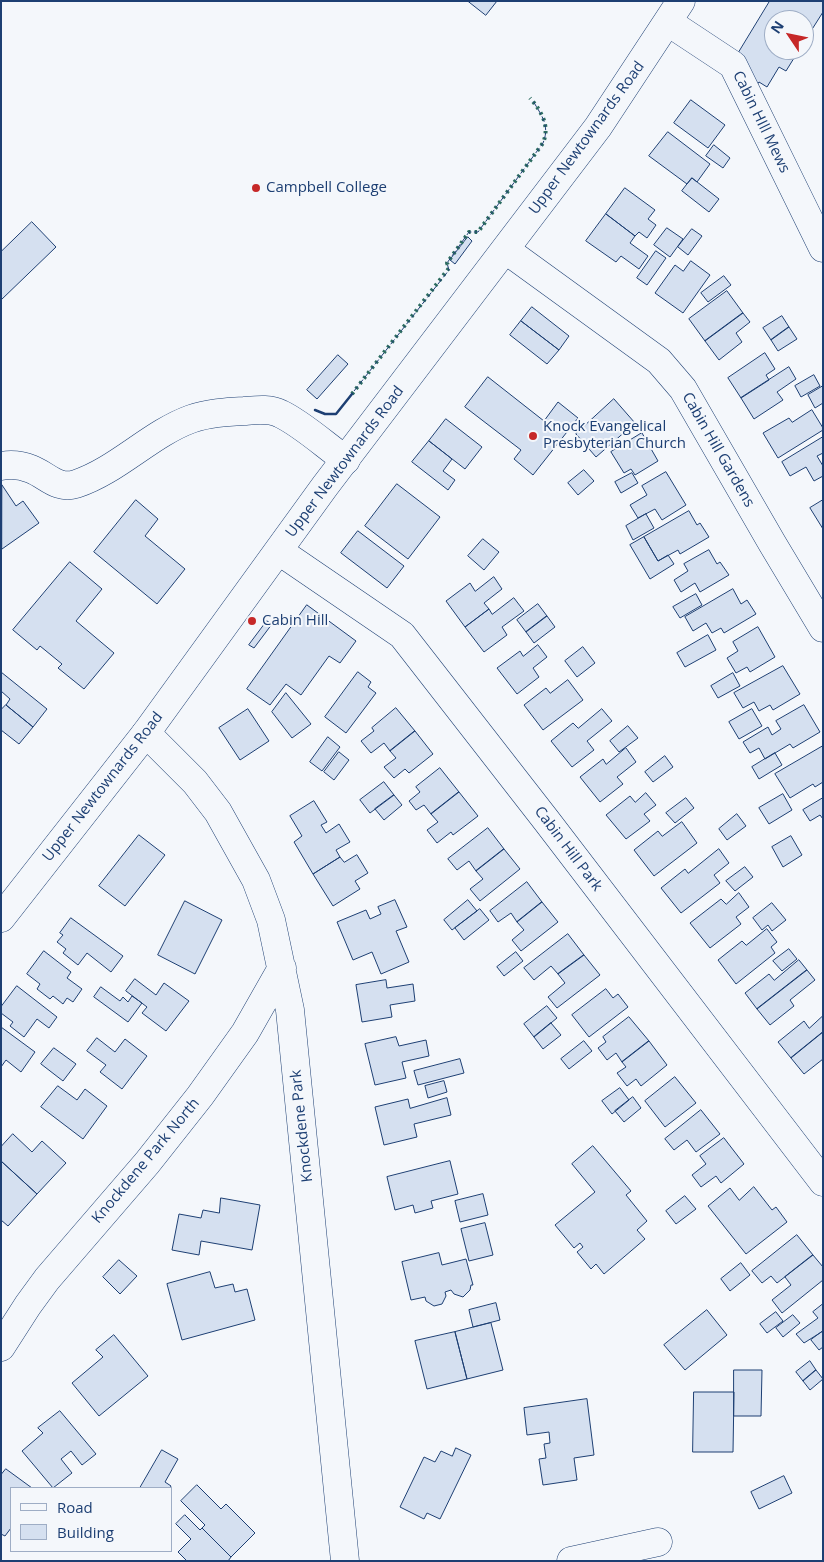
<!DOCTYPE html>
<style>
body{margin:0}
#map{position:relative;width:824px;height:1562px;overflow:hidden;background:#f4f7fb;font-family:"Open Sans",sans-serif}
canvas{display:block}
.frame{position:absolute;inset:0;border:2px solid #1d3f73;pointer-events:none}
.legend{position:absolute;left:10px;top:1487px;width:162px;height:65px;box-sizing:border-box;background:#f4f7fb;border:1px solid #9eadc5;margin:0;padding:6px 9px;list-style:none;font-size:15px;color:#1d3f73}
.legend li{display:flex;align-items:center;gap:10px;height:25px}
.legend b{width:25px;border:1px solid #9eadc5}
.north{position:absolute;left:764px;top:10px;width:50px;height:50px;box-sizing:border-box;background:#f4f7fb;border:1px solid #9eadc5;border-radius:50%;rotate:304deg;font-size:14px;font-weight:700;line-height:20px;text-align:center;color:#1d3f73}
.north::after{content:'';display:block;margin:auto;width:18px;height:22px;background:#c62828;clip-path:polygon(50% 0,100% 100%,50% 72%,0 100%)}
</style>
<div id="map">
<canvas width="824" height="1562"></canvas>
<div class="frame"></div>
<ul class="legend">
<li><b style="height:6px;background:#f4f7fb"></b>Road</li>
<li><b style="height:14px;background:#d5e0f0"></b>Building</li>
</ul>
<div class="north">N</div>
</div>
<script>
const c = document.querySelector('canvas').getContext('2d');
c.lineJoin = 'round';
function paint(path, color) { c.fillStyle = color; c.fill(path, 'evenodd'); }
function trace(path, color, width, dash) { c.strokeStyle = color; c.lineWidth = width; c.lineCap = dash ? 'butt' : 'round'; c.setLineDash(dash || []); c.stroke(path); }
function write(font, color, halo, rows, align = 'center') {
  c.font = font + ' "Open Sans",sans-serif'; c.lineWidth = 4; c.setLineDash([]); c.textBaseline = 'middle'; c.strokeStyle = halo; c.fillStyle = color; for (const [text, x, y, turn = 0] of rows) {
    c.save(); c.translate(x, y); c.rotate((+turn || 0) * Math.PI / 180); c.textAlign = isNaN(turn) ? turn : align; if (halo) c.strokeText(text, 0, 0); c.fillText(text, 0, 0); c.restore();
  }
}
const building = new Path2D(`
 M468 1H497L486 15Z
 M770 1H823V12L804 42V20H774V50H799L786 71 779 67 767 87 759 82 756 86 736 57Z
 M691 100 725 125 708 148 674 123Z
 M668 132 710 164 697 182 692 178 687 184 649 156Z
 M714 145 730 158 723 168 706 156Z
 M692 178 719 199 709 212 682 191Z
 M625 188 655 210 648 219 656 225 647 238 639 232 635 236 606 214Z
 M606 214 635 236 630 243 648 256 639 269 621 256 616 262 586 241Z
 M32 222 56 247 1 300V252Z
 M667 228 683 239 670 257 654 245Z
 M692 229 702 236 688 255 678 247Z
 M468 237 472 241 455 264 450 260Z
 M656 251 666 258 647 285 637 278Z
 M691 261 710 275 683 313 655 293 675 265 683 271Z
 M724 276 731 285 708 302 701 293Z
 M727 291 743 313 705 341 689 319Z
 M532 307 569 336 559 350 521 321Z
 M743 313 750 322 736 333 742 342 719 360 705 341Z
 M782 316 789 327 771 340 763 328Z
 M521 321 559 350 547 364 510 335Z
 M789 327 797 339 778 351 771 340Z
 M765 353 775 369 766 375 769 380 741 398 728 378Z
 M338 355 348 364 317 399 307 390Z
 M789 367 796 379 777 392 783 400 754 419 741 398Z
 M814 375 820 386 801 397 795 386Z
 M488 377 544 421 558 402 578 418 533 475 514 459 521 450 465 407Z
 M823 386V403L815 408 808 395Z
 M614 399 635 423 596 457 576 434Z
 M812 410 823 428V430L778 458 763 433 789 418 792 422Z
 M446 419 482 447 465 469 429 441Z
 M642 433 658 461 635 475 631 469 624 473 611 452Z
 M823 437V453L817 456 823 466V476L814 481 806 467 790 476 782 462Z
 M429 441 452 459 443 471 455 480 448 490 412 462Z
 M584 470 594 481 578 495 568 483Z
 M666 472 686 505 662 520 655 509 638 518 630 505 647 495 642 486Z
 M632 473 638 483 621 493 615 482Z
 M397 484 440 517 408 559 365 526Z
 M2 485 16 506 23 501 39 523 2 549Z
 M136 500 158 519 145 536 185 569 157 604 94 552Z
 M823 500V529L810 508Z
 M689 511 697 525 700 523 709 537 680 554 678 550 658 561 644 537Z
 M646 514 654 528 633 540 626 526Z
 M358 531 404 566 387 588 341 553Z
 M644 537 658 561 668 555 674 564 650 579 630 545Z
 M483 539 499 552 484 570 468 556Z
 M709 550 717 564 720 562 729 575 700 592 695 583 681 592 674 580 688 571 684 564Z
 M70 562 102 589 76 621 114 653 84 689 58 668 62 664 40 646 37 650 13 630Z
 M494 577 502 589 484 603 489 609 465 627 446 601 470 583 475 591Z
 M733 589 741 604 747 600 756 614 724 633 721 628 712 633 706 623 693 631 685 617Z
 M696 594 702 605 680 618 673 607Z
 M514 598 524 611 502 627 507 635 484 652 465 627 489 609 492 614Z
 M538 604 547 616 526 632 517 620Z
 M307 605 356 641 340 663 329 656 301 695 286 684 270 705 247 689Z
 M547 616 555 627 534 643 526 632Z
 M267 621 272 624 254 648 249 645Z
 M758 627 775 657 750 672 747 667 736 673 727 658 738 651 733 642Z
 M708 635 716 650 685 667 677 653Z
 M538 645 547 657 533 668 539 677 517 694 497 668 520 651 523 656Z
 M583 647 595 663 577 677 565 661Z
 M783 666 800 694 773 710 770 705 759 711 754 702 743 708 734 693Z
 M1 672 47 709 33 727 6 705 10 699 1 691Z
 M358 672 371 682 368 687 376 693 346 733 325 717Z
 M733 673 740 686 718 698 711 686Z
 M568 680 583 700 543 730 524 705 546 688 550 693Z
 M286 693 311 724 292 738 272 712Z
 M6 705 33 727 19 744 1 730V710Z
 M804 705 820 732 793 748 790 744 765 759 759 748 750 753 743 742 768 727 772 735 781 729 776 721Z
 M396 708 415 731 390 751 384 743 371 753 361 741 374 731 372 728Z
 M248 709 269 741 240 760 219 728Z
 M602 709 612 721 587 741 594 750 572 767 551 741 573 723 578 728Z
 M752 709 762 726 739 739 729 722Z
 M628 726 638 738 619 752 610 741Z
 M415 731 433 754 409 773 405 769 394 778 384 767 396 758 390 751Z
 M328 737 340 747 322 771 310 762Z
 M823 746V782L815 787 813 784 790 798 775 774Z
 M626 748 636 762 617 777 623 784 600 802 580 777 603 759 606 764Z
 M339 752 349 760 334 780 324 772Z
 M775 753 782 765 759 779 752 767Z
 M665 756 673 767 653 782 645 772Z
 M440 768 459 792 431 814 424 805 416 810 409 801 420 792 416 787Z
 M384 782 394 795 370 813 360 800Z
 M459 792 478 816 453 835 451 832 437 843 427 830 438 822 431 814Z
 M646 793 656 805 644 814 650 821 626 839 606 815 630 796 635 802Z
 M783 794 792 810 769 824 759 808Z
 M394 795 402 805 384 820 375 809Z
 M686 798 694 808 675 823 666 813Z
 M823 798V819L820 815 810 821 803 810Z
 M314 801 327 822 321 825 326 833 339 824 350 842 336 850 340 857 313 874 294 842 302 836 290 816Z
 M737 814 746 826 727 840 719 829Z
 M682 822 697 843 654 876 634 850 658 831 662 836Z
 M488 828 504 849 476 871 469 861 457 870 448 859Z
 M139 835 165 855 125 906 99 886Z
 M791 836 802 855 783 867 772 847Z
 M504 849 520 869 480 901 470 889 483 879 476 871Z
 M719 849 729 863 714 875 720 883 681 913 661 888 685 869 688 873Z
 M357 855 368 873 355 881 360 889 333 906 313 874 340 857 344 862Z
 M745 867 753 877 735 891 726 881Z
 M527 882 542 902 517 922 511 913 498 922 490 911Z
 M739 893 749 907 736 917 741 924 710 948 690 923 721 899 726 904Z
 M395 900 407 927 396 931 409 962 381 974 372 952 353 960 337 922 366 910 370 919 381 914 378 907Z
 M468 900 477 911 452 930 444 920Z
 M185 901 222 920 195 974 158 955Z
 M542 902 558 922 521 951 512 940 524 930 517 922Z
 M772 903 786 920 772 931 768 925 762 930 753 918Z
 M480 909 489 920 464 940 455 928Z
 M71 918 123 956 111 972 87 953 78 965 63 953 66 949 57 942 63 935 60 933Z
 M767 929 777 942 771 947 775 953 736 984 718 960 742 941 746 945Z
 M568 934 584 955 558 974 551 966 534 980 524 968Z
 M789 949 797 959 782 971 773 961Z
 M44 951 71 972 67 978 82 989 73 1002 67 998 63 1004 53 996 50 999 37 989 40 984 27 974Z
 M516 952 523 961 504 976 497 967Z
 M584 955 600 975 557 1008 548 997 565 983 558 974Z
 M799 960 807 970 757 1009 745 993 769 974 774 980Z
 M807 970 815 980 790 1000 794 1006 770 1025 757 1009Z
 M135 979 156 995 164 983 189 1001 166 1031 142 1013 147 1007 126 991Z
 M386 980 387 988 413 984 415 1001 390 1005 392 1017 362 1022 356 985Z
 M17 986 57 1017 49 1028 37 1019 24 1037 10 1026 13 1022 1 1013V1007Z
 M101 987 120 1001 123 997 128 1002 132 996 142 1003 128 1022 94 997Z
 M606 989 613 998 618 994 628 1007 589 1037 572 1015Z
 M547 1006 557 1018 534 1037 524 1024Z
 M823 1016V1032L791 1058 778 1042 804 1021 809 1028Z
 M629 1017 649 1041 622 1062 616 1053 607 1060 598 1048 606 1042 603 1037Z
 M551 1023 561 1035 543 1049 534 1037Z
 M1 1027 35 1052 21 1072 6 1060 1 1067Z
 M823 1032V1059L804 1074 791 1058Z
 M396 1037 399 1046 426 1040 429 1056 402 1062 406 1078 375 1085 365 1044Z
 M97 1038 115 1052 125 1039 147 1056 122 1089 100 1072 106 1065 87 1051Z
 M584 1041 592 1051 569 1069 561 1059Z
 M649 1041 667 1065 641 1086 636 1079 627 1086 617 1073 626 1067 622 1062Z
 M54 1048 76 1064 63 1081 41 1064Z
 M460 1059 464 1073 418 1085 414 1071Z
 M675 1077 696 1103 665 1127 645 1101Z
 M444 1081 447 1092 428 1098 425 1086Z
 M58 1086 77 1100 85 1089 107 1106 83 1139 41 1107Z
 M620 1088 629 1100 612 1114 602 1101Z
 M633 1097 641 1108 624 1122 615 1111Z
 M447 1098 451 1115 414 1124 417 1137 384 1145 375 1107 408 1099 410 1108Z
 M701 1110 720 1134 696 1152 687 1140 674 1150 665 1139Z
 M13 1134 32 1152 42 1141 66 1163 37 1194 1 1161V1147Z
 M724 1138 744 1164 721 1183 716 1176 701 1187 692 1175 706 1164 700 1156Z
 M593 1146 631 1191 626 1195 647 1221 637 1230 645 1239 604 1274 596 1264 591 1269 577 1252 583 1247 580 1243 574 1248 555 1225 595 1192 572 1164Z
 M1 1161 37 1194 8 1226 1 1220Z
 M450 1161 458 1194 431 1201 433 1208 415 1213 413 1205 395 1210 387 1177Z
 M754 1187 772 1210 776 1207 787 1222 746 1254 708 1206 730 1188 739 1200Z
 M483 1194 488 1215 460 1222 455 1201Z
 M685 1196 696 1209 676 1224 666 1211Z
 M221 1198 260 1205 252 1250 201 1241 199 1255 172 1250 179 1214 201 1218 203 1210 219 1213Z
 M485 1223 493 1255 469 1261 461 1229Z
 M797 1235 813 1255 777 1283 771 1276 762 1283 752 1271Z
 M439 1253 442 1265 466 1259 473 1285H471L470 1290 463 1297 454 1294 451 1290 445 1292 446 1296 442 1304 434 1306 426 1301 425 1297 411 1300 402 1262Z
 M813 1255 823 1267V1280L782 1313 772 1300 791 1285 785 1277Z
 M119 1260 137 1276 120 1294 103 1277Z
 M741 1263 750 1275 730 1291 721 1279Z
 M210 1272 215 1288 233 1284 235 1292 247 1289 255 1320 182 1340 167 1284Z
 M496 1303 500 1320 473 1327 469 1310Z
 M823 1304V1331L804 1343 796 1334 818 1318 813 1312Z
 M707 1310 727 1335 685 1370 664 1345Z
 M776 1312 783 1321 767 1333 760 1324Z
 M793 1315 800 1323 783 1337 776 1328Z
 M491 1323 503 1370 467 1379 455 1332Z
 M823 1331V1347L819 1350 811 1340Z
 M455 1332 467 1379 427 1389 415 1341Z
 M114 1335 148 1376 99 1416 72 1383 103 1357 96 1350Z
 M810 1361 816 1370 803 1381 796 1372Z
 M734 1370H762L761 1416H734Z
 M816 1370 823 1379 810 1390 803 1381Z
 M694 1392H734L733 1452H693Z
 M587 1399 594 1455 574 1458 577 1480 543 1485 539 1459 546 1458 544 1444 550 1443 549 1432 527 1435 524 1408Z
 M60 1411 96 1454 82 1465 71 1451 61 1459 72 1473 53 1488 22 1451 43 1433 38 1428Z
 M456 1448 471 1455 440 1519 427 1513 424 1519 400 1507 424 1457 435 1462 441 1451 452 1456Z
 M162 1450 178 1459 165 1482 171 1486 170 1488H140Z
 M6 1469 32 1488H11V1528L5 1536 1 1534V1475Z
 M784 1476 792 1493 759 1509 751 1492Z
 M197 1485 221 1509 226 1504 255 1533 231 1557 202 1528 205 1525 181 1501Z
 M185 1515 200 1530 202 1528 231 1557 228 1561H187L178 1552 191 1539 176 1524Z`);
paint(building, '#d5e0f0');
trace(building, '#1d3f73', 1);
const minor = new Path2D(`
 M668 22 733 65 823 248
 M506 250 659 361 683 389 772 543 823 628
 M1 466C12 464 21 465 31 469 47 475 57 490 76 484 118 470 150 434 191 419 208 413 226 412 244 411 256 410 270 408 281 414 302 424 326 446 346 460
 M279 551 402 635 546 820 823 1182
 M146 733 195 782 218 812 256 880 271 920 290 1010 345 1561
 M1 1347 28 1305 47 1279 147 1163 200 1096 245 1033 282 968
 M571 1561 658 1542`);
const highway = new Path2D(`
 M1 918 146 733 325 486 598 127 681 1`);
trace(minor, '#1d3f73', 29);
trace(highway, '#1d3f73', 29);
trace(minor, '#f4f7fb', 28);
trace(highway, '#f4f7fb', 28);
trace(new Path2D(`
 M352 394 449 268 447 263 469 232H478L543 143C550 126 542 112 530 98`), '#2c6c60', 4, [2.5, 4]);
trace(new Path2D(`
 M315 410 325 414H336L449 270 447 263 469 232H478L543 143C550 126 542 116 533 101`), '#1d3f73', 1, [6, 2.5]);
trace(new Path2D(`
 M315 410 325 414H336L352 394`), '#1d3f73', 2.5);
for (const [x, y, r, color] of [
 [256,188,5,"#c62828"],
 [533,436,5,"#c62828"],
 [252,621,5,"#c62828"]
]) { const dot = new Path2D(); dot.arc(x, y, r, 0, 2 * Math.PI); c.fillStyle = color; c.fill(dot); trace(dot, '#f4f7fb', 2); }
write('15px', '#1d3f73', '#f4f7fb', [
 ["Cabin HIll Mews",761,122,64],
 ["Upper Newtownards Road",587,138,-54],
 ["Cabin Hill Gardens",718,450,60],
 ["Upper Newtownards Road",345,462,-53],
 ["Upper Newtownards Road",103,787,-52],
 ["Cabin Hill Park",568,849,53],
 ["Knockdene Park",302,1126,-96],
 ["Knockdene Park North",146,1161,-50]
]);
write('15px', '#1d3f73', '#f4f7fb', [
 ["Campbell College",266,188],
 ["Knock Evangelical",543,427],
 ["Presbyterian Church",543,444],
 ["Cabin Hill",262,621]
], 'left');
</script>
